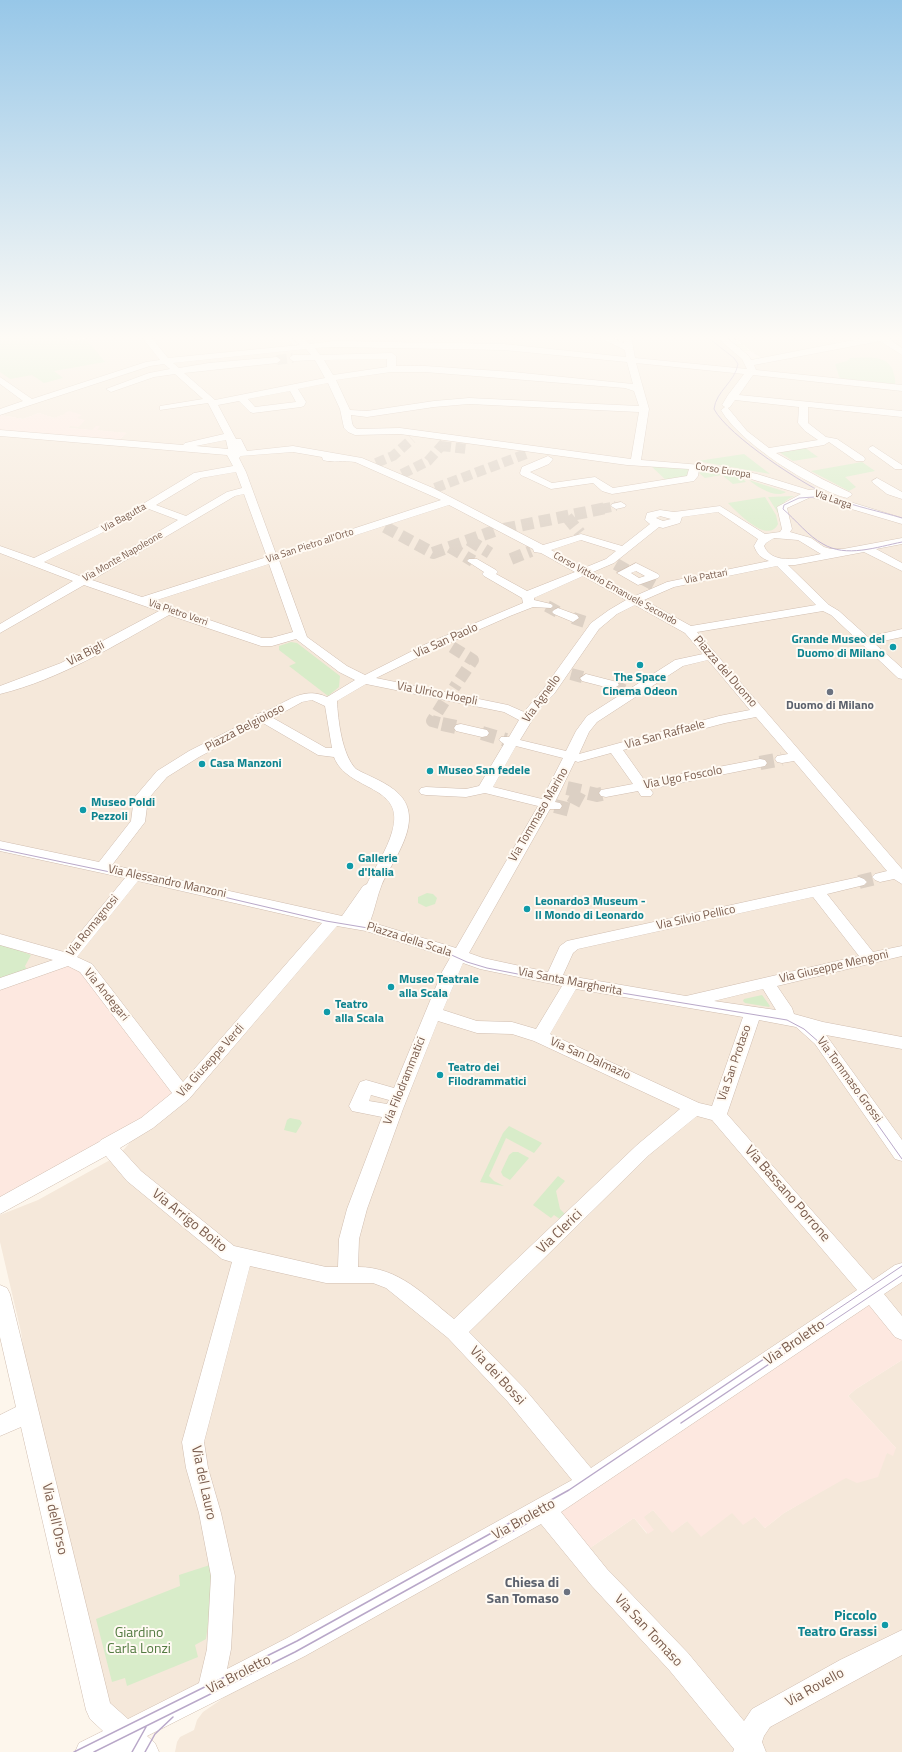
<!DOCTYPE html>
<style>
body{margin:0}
canvas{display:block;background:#fdf6ec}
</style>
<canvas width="902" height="1752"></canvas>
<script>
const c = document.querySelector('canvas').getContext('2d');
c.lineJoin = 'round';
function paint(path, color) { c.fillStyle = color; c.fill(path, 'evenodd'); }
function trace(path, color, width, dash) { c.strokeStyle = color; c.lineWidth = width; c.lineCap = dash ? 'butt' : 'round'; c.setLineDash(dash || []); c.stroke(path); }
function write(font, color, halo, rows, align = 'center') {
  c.font = font + ' "Titillium Web",sans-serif'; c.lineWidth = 4; c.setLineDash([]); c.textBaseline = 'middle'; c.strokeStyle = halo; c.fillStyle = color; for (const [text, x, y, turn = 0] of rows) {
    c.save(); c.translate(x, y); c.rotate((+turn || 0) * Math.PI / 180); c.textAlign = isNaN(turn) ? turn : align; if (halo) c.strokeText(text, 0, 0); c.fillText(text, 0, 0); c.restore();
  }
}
paint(new Path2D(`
 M0 336H62L72 341 98 336H142L164 360 29 400 0 380Z
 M146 336H282L296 346 534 348 307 344 296 336H600L626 348 628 336H717L748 362 762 359 731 336H869L873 339 883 336H902V1329L566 1496 116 1729 38 1446 21 1332 0 1242V1215L38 1200 119 1155 147 1123 0 984V433L116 443 126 433 68 428 76 418 81 415 66 414 54 418 39 413 23 419 0 415V412L166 361Z
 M0 382 26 401 0 411Z
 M902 1360V1752H753L587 1550 634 1518 647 1534 643 1517 653 1510 672 1532 687 1521 732 1513 755 1517 765 1528 784 1513 896 1448 848 1396 856 1389Z
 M544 1510 752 1752H175L177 1742 180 1737 194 1730 197 1720 203 1712 296 1648Z`), '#f5e8da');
paint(new Path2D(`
 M69 411 82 415 77 418 85 420 79 427 70 426 68 428 92 430 96 426H100L97 430 127 433 116 443 0 432V415L23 419 39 413 54 418 65 414 64 413Z
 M58 965 81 966 181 1095 0 1206V984Z
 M871 1292 902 1331V1360L856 1389 848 1396 896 1448 893 1456 887 1453 878 1477 857 1483 846 1478 784 1513 765 1528 755 1517 743 1525 732 1513 701 1537 687 1521 672 1533 653 1510 644 1517 654 1530 648 1534 634 1518 587 1550 547 1512Z`), '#fde8e0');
paint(new Path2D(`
 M0 336H62L72 341 86 339 105 362 54 371 63 378 44 383 32 375 10 379 0 372Z
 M850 358C864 358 888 354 893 371 894 376 896 379 895 384L840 379 835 364 847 361Z
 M804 447 818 457 793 461 779 452Z
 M744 454 770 474 697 461H698Z
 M862 462 875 471 845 477 856 487 849 491 811 471Z
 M651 466 690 469 688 479 668 482Z
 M705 471 742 478 746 482 733 484 722 475 705 478 699 473Z
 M749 480 786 492C776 499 757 487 749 480Z
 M794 496C786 500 780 504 778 513L768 497Z
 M765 497 776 515 778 524C768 545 737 512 728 503Z
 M291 642 297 643 340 676 339 687 328 696 289 666 296 663 279 650V646Z
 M427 893 433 894 437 898 435 904 426 907 418 903V897Z
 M0 943 31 955 25 966 27 970 0 978Z
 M762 995 770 1006 769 1007 745 1003 743 1001 744 999Z
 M290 1118 300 1120 302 1123 296 1133 284 1130 287 1120Z
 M509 1126 542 1143 534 1153 506 1138 489 1176 494 1181 504 1186 480 1182 503 1133Z
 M513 1152H518L529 1158 510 1180 503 1176 501 1172 509 1155Z
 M558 1176 565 1181 556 1191 560 1209 569 1218 564 1222 554 1215 551 1218 533 1205Z
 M216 1563 206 1639 195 1645 198 1657 127 1686 125 1678 112 1682 96 1619 180 1586 179 1575Z`), '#d8ecc9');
trace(new Path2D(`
 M277 360 293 358
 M441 446 467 449
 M376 463 393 456 412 439
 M402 474 428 461 444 443
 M435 488 526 454
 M601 509 616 506`), '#dcd0c4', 10, [10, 4.5]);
trace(new Path2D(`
 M567 517 580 533
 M385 527 433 553 494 531
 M504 529 606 508
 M469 540 490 553
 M450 547 473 561
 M511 559 531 551
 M616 564 628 571
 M643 579 656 586
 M547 606 558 612
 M573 618 588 623
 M452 647 473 660 454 688
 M571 674 586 678
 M613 685 628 692
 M444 702 432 721 447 725`), '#dcd0c4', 12, [12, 6]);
trace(new Path2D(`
 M442 724 461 728
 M482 733 506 740
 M760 763 782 759
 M567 788 597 795 606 793
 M555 806 570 810 580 791
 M859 882 880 877`), '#dcd0c4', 14, [14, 8]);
const minor = new Path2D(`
 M141 336H150L168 358 300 345 290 336H299L310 344 334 341 504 344 626 357 625 350 596 336H608L624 343 623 336H631L635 358 747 369 742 359 715 336H725L749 356 751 360 874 336H898L889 339 902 348V355L880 341 754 365 756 370 902 385V391L753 375 739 395 902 411V417L808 407V423L826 437 837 439 864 457 865 459 864 461H856L829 442 824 445 776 453 822 479 851 493 852 495 847 498C812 489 739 442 721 410L725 407 722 405 728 395 744 374 636 363 649 409 641 460 725 467 757 474 809 490 818 489V492L902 518V524L811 497 787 508 792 529 790 532 811 538 824 547 831 549H843L902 538V544L876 549 902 563V571L864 552 795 565H788L829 605 839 611 868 637 902 629V637L874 643 902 668V679L898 678 831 615 823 611 697 632 902 869V884L894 879 880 882 875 880 872 877 875 874 887 871 794 761 782 763 777 762 775 759 777 756 788 754 756 717 725 723 623 750 645 781 760 759 765 760 767 763 765 766 650 789 653 793 651 796H641L638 791 606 797 601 796 599 793 601 790 633 784 611 753 578 762 575 761 555 802 560 803 562 806 560 809H550L469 953 483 958 548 972 560 946 567 941 859 877 864 879 867 882 864 885 827 894 873 952 902 946V956L777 986 792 1008 794 1014 823 1022 902 1037V1049L826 1035 902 1140V1161L895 1159 815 1044 796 1027 759 1020 727 1114 873 1280 895 1265 902 1263V1282L884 1294 902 1316V1340L895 1337 869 1305 561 1512 607 1569 688 1653 744 1721 752 1709 840 1660 902 1630V1655L770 1727 764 1736 762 1742 766 1752H733L734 1749 670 1671 591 1585 541 1524 305 1656 147 1736 155 1743 159 1752H75L79 1743 103 1731 90 1719 86 1710 21 1427 0 1436V1415L16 1407 0 1337V1285L7 1288 10 1294 110 1703 128 1719 199 1683 207 1649 211 1576 199 1513 186 1468 182 1442 232 1262 222 1259 127 1181 106 1156 0 1214V1197L99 1142 101 1140 141 1118 172 1093 80 972 68 966 0 990V978L53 960 0 945V934L64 952 125 878 0 851V841L99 862 131 821 134 798 157 771 189 751 256 717 257 714C282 708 300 684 327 697L355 680 339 672 296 639 272 646H261L169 615C115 645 61 679 0 694V686L61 663 159 611 84 585 0 633V624L73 581 0 553V546L34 558 128 513 194 473 233 466 227 455 0 436V430L183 445 185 443 224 434 208 403 160 410V406L203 399 175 374 154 377 111 392 106 389 149 373 170 369 164 364 150 366 0 415V409L23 401 0 384V377L32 399 146 362 160 360ZM334 347 504 350 627 362 633 384 513 372 425 366H396V356L392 353 320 355 315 348ZM306 349 311 355H293L289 358 293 361 315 360 325 378 215 400 184 373 277 363 281 360 277 357 209 363 179 368 173 363ZM387 359V367L333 375 324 360ZM391 372H425L625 388 634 391 639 406 469 398 434 401 367 411 350 410 336 380ZM328 383 340 409 344 428 348 432 355 435 400 434 627 465 689 469 687 476 613 488 595 477 552 483 530 472 549 464 553 459 548 456 522 467 520 473 521 475 551 489 593 483 602 491 612 494 694 481 698 476 699 470 751 479 801 494 777 507 782 529 780 532 765 534 720 506 674 512 660 510 647 513 645 520 650 524 622 546 581 534 543 545 433 488 362 458 293 446 247 451 241 439H236L218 405 239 401 250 412 253 413 301 407 304 406 306 402 298 389ZM290 391 296 402 255 407 248 399ZM735 400 799 407 798 423 805 431 818 440 769 448 747 431 728 408 730 407ZM469 404 639 412 631 459 400 428 357 429C351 426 352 421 351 415L367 417 434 407ZM226 440 228 449 196 446ZM293 452 322 457 323 460C333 463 344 460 355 462L441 500 276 554 246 472 239 458 241 456ZM236 472 242 488 227 492 186 516 156 505 201 478ZM244 494 267 557 142 597 92 580 235 496ZM449 505 533 549 534 552 541 553 575 572 527 591 496 574 498 572 496 570 477 559H469L467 561 484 572 482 574 484 576 522 598 523 603 426 644 365 675 347 666 307 637 279 560ZM149 509 178 520 82 577 44 562ZM718 512 758 539 754 546C757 554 761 558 769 561L667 582 635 596 593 572 614 563 659 527 663 528 680 523 682 517ZM660 516 671 519 663 521 656 518ZM774 538 798 540 821 554C805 557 773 567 764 546L766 543ZM581 540 616 551 606 559 584 568 551 550ZM269 564 293 632 271 638H262L154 601ZM777 566 816 605 691 626 644 600 674 587ZM583 576 626 600 609 610 591 623 544 688 524 712 508 705 376 678 435 649 510 616 533 607 551 608 553 606 551 604 534 600V598ZM635 605 685 633 703 654 675 660 587 716 576 731 566 751 520 740 539 709 554 694 599 629 617 614ZM708 660 750 710 719 716 579 754 589 732 597 722 683 666ZM366 684 504 712 519 720 509 737H501L499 740 504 744 479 786 466 789 426 787 421 788 419 791 421 794 426 795 466 797 485 793 538 806 456 948 370 922C375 909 377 896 382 884 394 858 425 820 399 794 387 782 370 777 356 769 342 755 338 720 337 701ZM312 700 325 706 332 748H326L273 718 302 702ZM263 723 318 755 334 757C347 792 407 784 392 832 387 850 375 867 367 884L363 886 342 916 112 865 145 822 148 799 167 777 199 757ZM516 746 563 758 542 799 493 787ZM138 881 322 923 183 1082 92 964 77 957ZM813 897 859 956 686 996 563 975 573 953 578 949ZM337 926 366 931 450 958 442 972 394 1088 366 1080 360 1082 349 1106 352 1111 382 1117 347 1209 339 1239 338 1267H326L234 1246 141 1171 120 1148 153 1128 189 1099ZM463 963 480 969 562 986 536 1029 512 1022 477 1021 443 1010ZM576 989 743 1017 712 1106 699 1103 550 1034ZM763 989 776 1010 714 1001ZM438 1021 477 1033 512 1034 534 1041 680 1109 637 1145 454 1319C424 1295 399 1267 358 1267L359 1239 367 1209 403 1109ZM371 1095 389 1100 387 1104 369 1101ZM697 1116 712 1120 857 1290 591 1468 524 1388 469 1332 649 1155ZM250 1266 326 1283H373L386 1288 448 1338 508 1402 572 1480 287 1638 227 1669 231 1649 235 1576 221 1513 208 1468 204 1442Z
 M873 446 902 465V469H895L870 451 868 449 870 447Z
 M877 478 902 492V499L887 494 873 483 872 481Z
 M621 502 626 505 625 507 616 509 611 506 612 504Z
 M636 563 658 574 660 576 658 578 638 585 617 573ZM636 571 645 576 639 578 631 573Z
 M558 608 577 615 579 618 573 622 554 614 552 612 554 610Z
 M586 674 617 682 619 685 613 689 582 681 580 678Z
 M461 724 487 730 489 733 487 736 482 737 456 731 454 728 456 725Z`);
trace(minor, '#d1beb0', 1);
paint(minor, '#fff');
trace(new Path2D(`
 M706 336 734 358 738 364C735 382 716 391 714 409 728 436 805 486 834 498 856 507 879 511 902 518
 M829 496 799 498 784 505 783 509C796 520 808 536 823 544 846 558 877 547 902 542
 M0 849 177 886 326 921 368 928 436 948 467 962 487 968 579 986 787 1020 804 1029 820 1043 902 1159
 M805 1331 902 1266
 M818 1331 902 1275`), '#b9a8c9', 1);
trace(new Path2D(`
 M681 1423 820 1330
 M74 1752 297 1641 569 1490 807 1330
 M94 1752 295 1652 526 1524 543 1510
 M132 1752 146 1727
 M145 1752 155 1734 173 1717`), '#b9a8c9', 1.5);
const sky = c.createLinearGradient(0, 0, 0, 582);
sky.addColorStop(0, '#97c7e8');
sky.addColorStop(0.58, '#fefbf6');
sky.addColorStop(1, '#fefbf600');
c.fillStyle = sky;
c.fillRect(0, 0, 902, 582);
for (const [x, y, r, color] of [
 [893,647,4,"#0f9aa8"],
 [640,665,4,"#0f9aa8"],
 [830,692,4,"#6b7280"],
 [202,764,4,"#0f9aa8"],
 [430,771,4,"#0f9aa8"],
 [83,810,4,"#0f9aa8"],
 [350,866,4,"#0f9aa8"],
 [527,909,4,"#0f9aa8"],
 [391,987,4,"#0f9aa8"],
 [327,1012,4,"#0f9aa8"],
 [440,1075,4,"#0f9aa8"],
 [567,1592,4,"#6b7280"],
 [885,1625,4,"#0f9aa8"]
]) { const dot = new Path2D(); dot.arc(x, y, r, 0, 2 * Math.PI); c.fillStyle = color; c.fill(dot); trace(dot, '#fffaf3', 1.5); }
write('10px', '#7a5c4d', '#fffaf3', [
 ["Corso Europa",723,471,9],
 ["Via Larga",833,500,19],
 ["Via Bagutta",124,518,-29],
 ["Via San Pietro all'Orto",310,546,-18],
 ["Via Monte Napoleone",123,557,-30],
 ["Via Pattari",706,577,-11],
 ["Corso Vittorio Emanuele Secondo",615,589,29],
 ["Via Pietro Verri",178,613,19]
]);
write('bold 12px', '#0d838f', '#fffaf3', [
 ["Grande Museo del",885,640,"right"],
 ["Duomo di Milano",885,654,"right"],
 ["The Space",640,678,"center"],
 ["Cinema Odeon",640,692,"center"],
 ["Casa Manzoni",210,764],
 ["Museo San fedele",438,771],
 ["Museo Poldi",91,803],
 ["Pezzoli",91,817],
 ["Gallerie",358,859],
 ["d'Italia",358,873],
 ["Leonardo3 Museum -",535,902],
 ["Il Mondo di Leonardo",535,916],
 ["Museo Teatrale",399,980],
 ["alla Scala",399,994],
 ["Teatro",335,1005],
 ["alla Scala",335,1019],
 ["Teatro dei",448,1068],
 ["Filodrammatici",448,1082]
], 'left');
write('12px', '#7a5c4d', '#fffaf3', [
 ["Via San Paolo",446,641,-24],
 ["Via Bigli",86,654,-27],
 ["Piazza del Duomo",725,672,49],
 ["Via Ulrico Hoepli",437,694,11],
 ["Via Agnello",542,699,-54],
 ["Piazza Belgioioso",245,728,-28],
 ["Via San Raffaele",665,735,-15],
 ["Via Ugo Foscolo",683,778,-11],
 ["Via Tommaso Marino",539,815,-60],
 ["Via Alessandro Manzoni",167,882,12],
 ["Via Silvio Pellico",696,918,-12],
 ["Via Romagnosi",93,926,-51],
 ["Piazza della Scala",409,940,18],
 ["Via Giuseppe Mengoni",834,967,-13],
 ["Via Santa Margherita",570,982,11],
 ["Via Andegari",106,995,51],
 ["Via San Dalmazio",590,1059,24],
 ["Via Giuseppe Verdi",211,1061,-48],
 ["Via San Protaso",735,1063,-71],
 ["Via Tommaso Grossi",849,1080,54],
 ["Via Filodrammatici",405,1081,-68]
]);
write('bold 12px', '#5b616d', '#fffaf3', [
 ["Duomo di Milano",830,706]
]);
write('14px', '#7a5c4d', '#fffaf3', [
 ["Via Bassano Porrone",787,1194,49],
 ["Via Arrigo Boito",189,1221,39],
 ["Via Clerici",560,1232,-44],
 ["Via Broletto",795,1343,-34],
 ["Via dei Bossi",497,1376,47],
 ["Via del Lauro",203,1483,78],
 ["Via dell'Orso",54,1519,77],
 ["Via Broletto",524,1520,-29],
 ["Via San Tomaso",648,1631,47],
 ["Via Broletto",239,1675,-27],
 ["Via Rovello",815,1688,-29]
]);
write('bold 14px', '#5b616d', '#fffaf3', [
 ["Chiesa di",559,1584],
 ["San Tomaso",559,1600]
], 'right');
write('bold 14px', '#0d838f', '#fffaf3', [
 ["Piccolo",877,1617],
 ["Teatro Grassi",877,1633]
], 'right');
write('14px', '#537a41', '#fffaf3', [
 ["Giardino",139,1634],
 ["Carla Lonzi",139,1650]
]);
</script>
